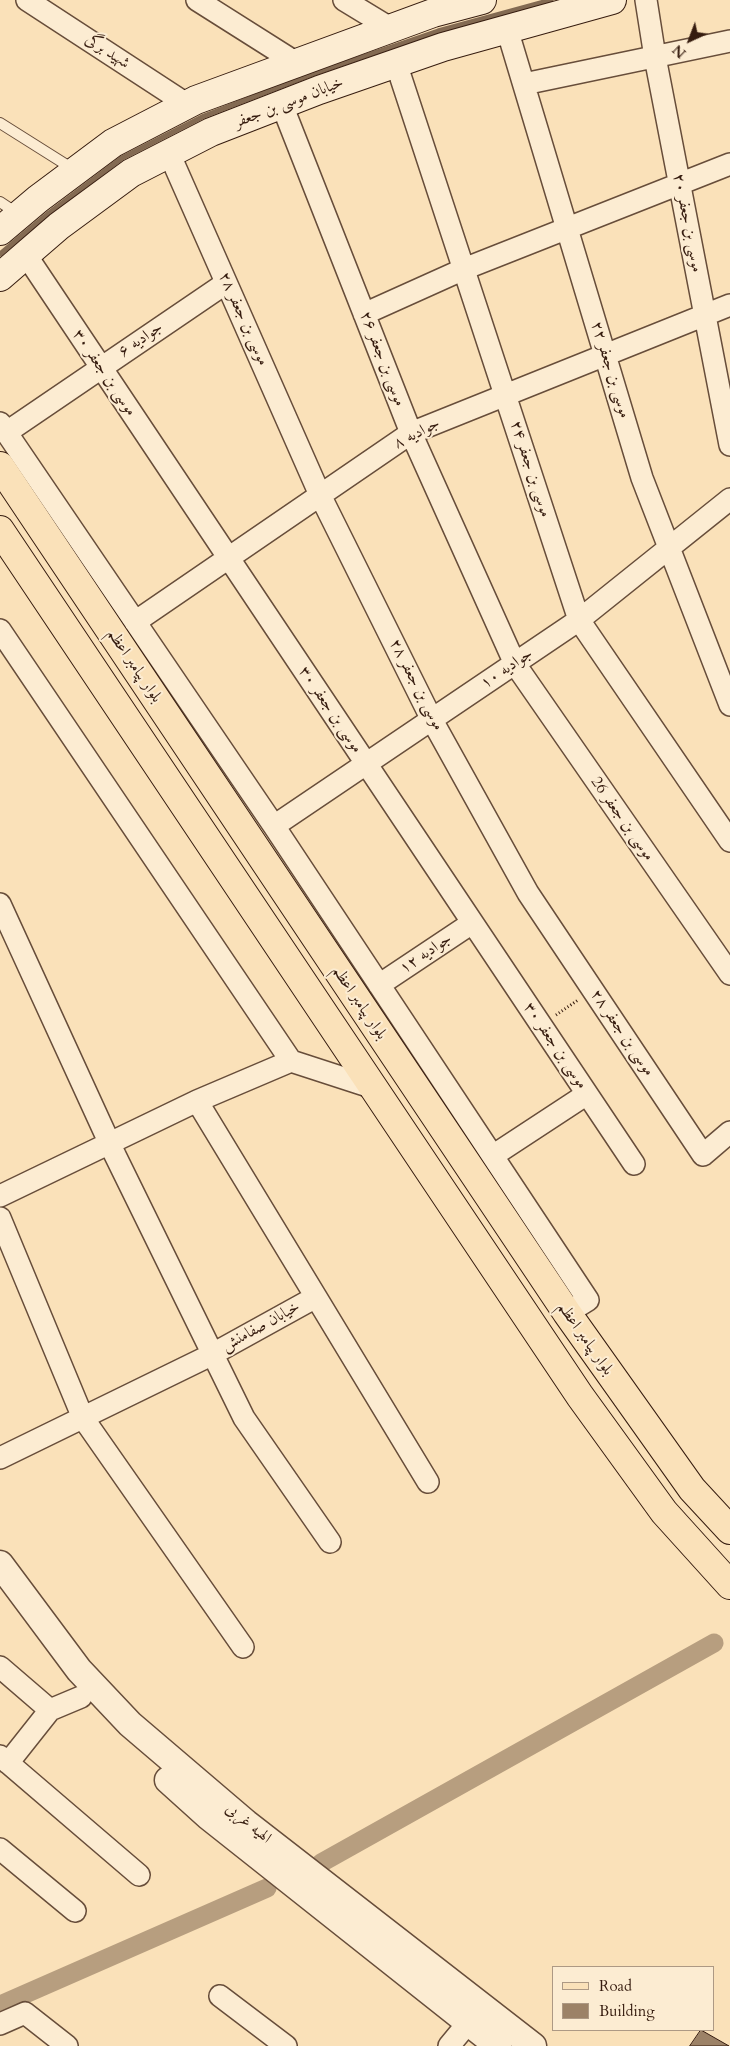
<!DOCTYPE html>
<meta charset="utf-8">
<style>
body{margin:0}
#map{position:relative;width:730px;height:2046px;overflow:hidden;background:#fae1b9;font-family:Cardo,serif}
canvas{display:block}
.legend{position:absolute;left:552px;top:1966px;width:162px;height:65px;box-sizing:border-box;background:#fcecd2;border:1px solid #ad9984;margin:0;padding:6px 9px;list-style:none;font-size:15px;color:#361c0f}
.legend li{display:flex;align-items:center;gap:10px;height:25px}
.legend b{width:25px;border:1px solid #ad9984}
.north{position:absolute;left:665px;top:15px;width:50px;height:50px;-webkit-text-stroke:4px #fcecd2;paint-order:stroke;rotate:223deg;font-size:14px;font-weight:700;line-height:20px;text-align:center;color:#361c0f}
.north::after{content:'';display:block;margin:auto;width:18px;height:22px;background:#361c0f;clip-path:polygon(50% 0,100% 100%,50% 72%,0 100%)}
</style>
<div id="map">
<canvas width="730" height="2046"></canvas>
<ul class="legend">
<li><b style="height:6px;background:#fae1b9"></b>Road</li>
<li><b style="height:14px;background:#9c8267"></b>Building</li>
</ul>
<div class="north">N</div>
</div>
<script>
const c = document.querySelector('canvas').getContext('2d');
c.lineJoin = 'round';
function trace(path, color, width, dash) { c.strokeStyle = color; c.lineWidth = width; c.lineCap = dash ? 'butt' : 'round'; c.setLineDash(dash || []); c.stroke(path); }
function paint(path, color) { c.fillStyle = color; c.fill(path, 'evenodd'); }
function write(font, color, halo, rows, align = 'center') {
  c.font = font + ' Cardo,Amiri,serif'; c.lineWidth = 4; c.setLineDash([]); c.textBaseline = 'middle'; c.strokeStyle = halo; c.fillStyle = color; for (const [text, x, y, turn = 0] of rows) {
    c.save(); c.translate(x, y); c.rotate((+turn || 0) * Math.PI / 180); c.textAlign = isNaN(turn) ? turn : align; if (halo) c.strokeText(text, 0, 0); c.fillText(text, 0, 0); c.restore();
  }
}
trace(new Path2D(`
 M0 254 49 213 122 158 204 116 313 74 438 31 551 0`), '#836a52', 5);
trace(new Path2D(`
 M321 1863 714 1643
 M0 2005 267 1888`), '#b79e7f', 19);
const building = new Path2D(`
 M701 2030 729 2046H690Z`);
paint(building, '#9c8267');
trace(building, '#361c0f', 1);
const service = new Path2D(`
 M0 123 73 169
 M0 202 18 214`);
const minor = new Path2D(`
 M27 0 188 105
 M197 0 295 62
 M344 0 390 28
 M646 0 655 57 730 445
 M507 29 642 478 730 705
 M396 63 579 620 730 841
 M524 84 730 41
 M282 105 411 433 515 664 730 974
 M169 153 320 495 432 720 528 893 703 1155 730 1132
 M26 255 634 1164
 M364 314 464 269 730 164
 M0 423 274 826 588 1300 567 1313
 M7 432 226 283
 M135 622 411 433 730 305
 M0 630 291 1061
 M274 826 579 620 730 499
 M0 904 115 1155 244 1418 330 1542
 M379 985 472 923
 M494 1155 587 1094
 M0 1196 197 1101 291 1061 371 1087
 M0 1218 83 1418 243 1647
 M316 1297 428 1482
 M0 1458 211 1355 316 1297 197 1101
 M0 1667 50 1710
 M0 1756 139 1875
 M8 1763 50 1710 81 1697
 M0 1849 75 1911
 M220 1996 286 2046
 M0 2024 25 2013 67 2046
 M449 2046 468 2023`);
const tertiary = new Path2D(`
 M0 1564 79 1670 130 1724 246 1823 533 2046
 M168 1780 209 1817 498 2046`);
const secondary = new Path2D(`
 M0 231 38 199 113 143 196 100 433 13 482 0
 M0 277 59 226 131 173 211 132 319 90 443 47 612 0`);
const primary = new Path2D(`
 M0 466 567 1313 692 1489 730 1530
 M0 530 580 1396 664 1512 730 1585`);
trace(service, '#674d3a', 12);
trace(minor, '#674d3a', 24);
trace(tertiary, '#674d3a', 29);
trace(secondary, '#361c0f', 30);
trace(primary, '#361c0f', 30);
trace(new Path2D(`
 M556 1015 578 1000`), '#361c0f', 3, [1, 2.5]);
trace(service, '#fcecd2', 10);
trace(minor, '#fcecd2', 21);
trace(tertiary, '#fcecd2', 26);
trace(secondary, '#fcecd2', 28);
trace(primary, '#fae1b9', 28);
write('16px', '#361c0f', '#fcecd2', [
 ["شهید برگی",107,52,33],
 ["خیابان موسی بن جعفر",289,103,-21],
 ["موسی بن جعفر ۲۰",687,223,79],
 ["موسی بن جعفر ۲۸",243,319,66],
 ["جوادیه ۶",141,340,-34],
 ["موسی بن جعفر ۲۶",382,359,69],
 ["موسی بن جعفر ۲۲",610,370,73],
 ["موسی بن جعفر ۳۰",104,373,56],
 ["جوادیه ۸",417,434,-27],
 ["موسی بن جعفر ۲۴",530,469,72],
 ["بلوار پیامبر اعظم",134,666,56],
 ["جوادیه ۱۰",507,669,-34],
 ["موسی بن جعفر ۲۸",416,685,63],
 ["موسی بن جعفر ۳۰",330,710,56],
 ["موسی بن جعفر 26",622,819,55],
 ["جوادیه ۱۲",426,954,-34],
 ["بلوار پیامبر اعظم",359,1003,56],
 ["موسی بن جعفر ۲۸",622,1033,56],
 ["موسی بن جعفر ۳۰",555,1046,56],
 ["خیابان صفامنش",261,1327,-29],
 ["بلوار پیامبر اعظم",585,1339,55],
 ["الهیه غربی",248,1824,39]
]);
</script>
